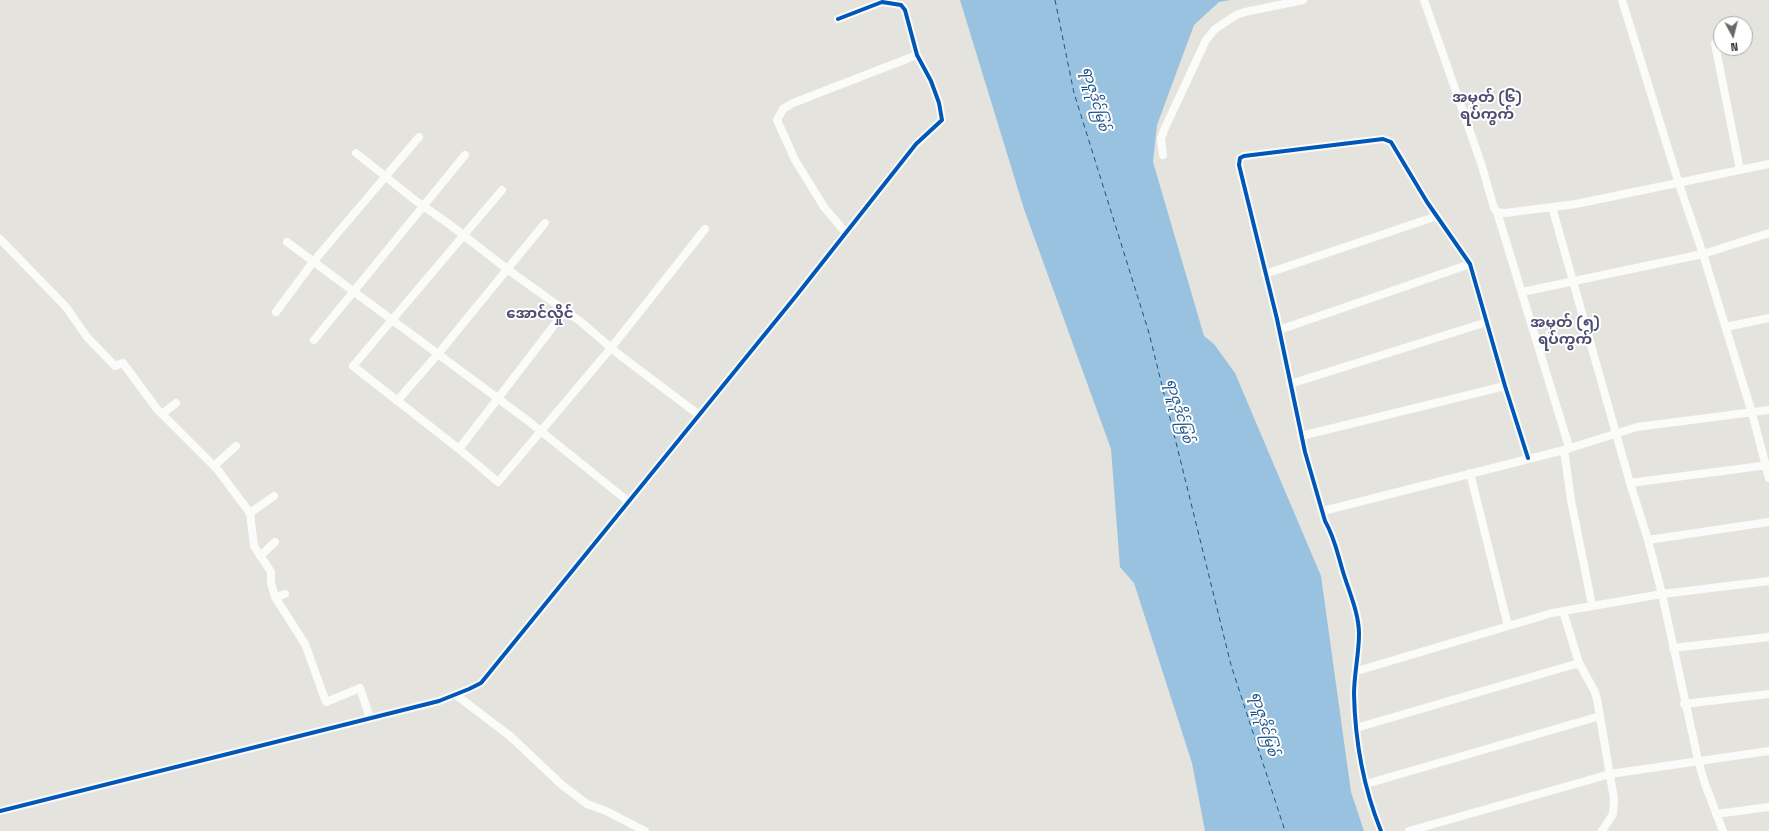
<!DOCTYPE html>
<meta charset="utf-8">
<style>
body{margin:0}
#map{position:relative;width:1769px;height:831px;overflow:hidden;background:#e4e3de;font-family:"Space Grotesk",sans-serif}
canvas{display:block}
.north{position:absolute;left:1713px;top:16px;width:40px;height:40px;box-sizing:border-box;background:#fff;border:1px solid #a9a9a9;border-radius:50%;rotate:173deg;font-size:11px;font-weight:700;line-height:16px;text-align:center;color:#272727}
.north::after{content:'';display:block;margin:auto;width:14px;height:18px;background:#696967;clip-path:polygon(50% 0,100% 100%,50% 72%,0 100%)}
</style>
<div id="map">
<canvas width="1769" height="831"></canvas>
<div class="north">N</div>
</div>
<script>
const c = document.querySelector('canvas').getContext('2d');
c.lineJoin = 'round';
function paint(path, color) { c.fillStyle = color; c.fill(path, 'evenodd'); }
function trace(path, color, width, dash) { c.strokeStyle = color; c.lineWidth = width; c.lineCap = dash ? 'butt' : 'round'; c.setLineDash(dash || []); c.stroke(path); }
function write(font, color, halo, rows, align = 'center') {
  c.font = font + ' "Space Grotesk","Noto Sans Myanmar",sans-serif'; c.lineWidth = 4; c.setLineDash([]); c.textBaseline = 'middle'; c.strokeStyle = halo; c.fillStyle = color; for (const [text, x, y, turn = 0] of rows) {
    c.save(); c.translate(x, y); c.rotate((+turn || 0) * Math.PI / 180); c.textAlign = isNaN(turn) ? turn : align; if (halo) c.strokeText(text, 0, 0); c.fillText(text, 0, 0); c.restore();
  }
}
paint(new Path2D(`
 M960 0H1230L1219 2 1194 25 1157 125 1153 162 1204 336 1214 344 1235 373 1321 576 1351 792 1364 831H1205L1192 763 1134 583 1120 567 1111 449 1024 209Z`), '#98c2df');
trace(new Path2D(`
 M1055 0 1074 93 1149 333 1231 665 1285 831`), '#1b5287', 1, [5, 4]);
trace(new Path2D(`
 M1424 0 1481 163 1494 208 1497 212 1569 447
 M1622 0 1679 184 1703 254 1752 413 1769 478
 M1715 44 1740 170
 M356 153 416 201 449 224 507 269 581 322 617 353 699 415
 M1163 155 1161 139 1164 130 1206 40 1215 29 1236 15 1245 12 1303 0
 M502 190 353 366 459 449 565 311
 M1552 207 1630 483 1648 540 1662 594 1698 760 1705 784 1723 831
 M1497 212 1505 213 1576 204 1769 164
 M846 233 824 207 795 160 777 120 783 109 793 103 917 55
 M0 239 66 307 87 337 115 366 123 363 157 409 217 469 250 513 254 546 271 572V583L275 597 305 644 326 702 360 688 370 718
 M287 242 527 420 629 502
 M1265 274 1437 216
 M1522 292 1703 254 1769 233
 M276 312 313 262 419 137
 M1726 327 1769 318
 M1279 330 1470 264
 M314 340 465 155
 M1290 384 1487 322
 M397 401 438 354 545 223
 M162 414 176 403
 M1301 436 1505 386
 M459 449 498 482 611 348 705 229
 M1564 450 1571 500 1592 605
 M214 466 236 446
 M1470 473 1508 626
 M1630 483 1769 465
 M1323 511 1564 450 1637 427 1769 410
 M250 513 274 496
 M1648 540 1769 522
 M260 556 275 542
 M275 597 285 594
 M1563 611 1579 663 1594 690 1597 699 1614 799 1613 814 1602 831
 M1673 648 1769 637
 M1357 671 1552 613 1662 594 1769 581
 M456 695 510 736 562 785 587 804 606 811 645 831
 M1684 704 1769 694
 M1356 728 1579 663
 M1366 784 1600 716
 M0 811 439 701 469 689 481 683 796 296 916 144 942 120 939 103 931 81 917 55 905 10 901 5 882 2 838 19
 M1716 814 1769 807
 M1381 831C1364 789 1355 740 1354 694 1354 674 1359 654 1359 634 1359 614 1350 594 1344 575 1338 556 1335 538 1325 521L1305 452 1277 319 1239 165 1240 158 1244 156 1383 139 1391 142 1427 202 1470 264 1505 386 1528 458
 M1409 831 1610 774 1769 751`), '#fbfbfa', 8);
trace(new Path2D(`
 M0 811 439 701 469 689 481 683 796 296 916 144 942 120 939 103 931 81 917 55 905 10 901 5 882 2 838 19
 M1381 831C1364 789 1355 740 1354 694 1354 674 1359 654 1359 634 1359 614 1350 594 1344 575 1338 556 1335 538 1325 521L1305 452 1277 319 1239 165 1240 158 1244 156 1383 139 1391 142 1427 202 1470 264 1505 386 1528 458`), '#0057b8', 4);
write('italic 14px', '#1b5287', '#fff', [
 ["ရာဇူဒိုင်မြစ်",1095,99,75],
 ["ရာဇူဒိုင်မြစ်",1179,411,75],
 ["ရာဇူဒိုင်မြစ်",1264,724,75]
]);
write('bold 15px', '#4d4e72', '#fff', [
 ["အမှတ် (၆)",1487,98],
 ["ရပ်ကွက်",1487,115],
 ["အောင်လှိုင်",540,314],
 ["အမှတ် (၅)",1565,323],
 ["ရပ်ကွက်",1565,340]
]);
</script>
